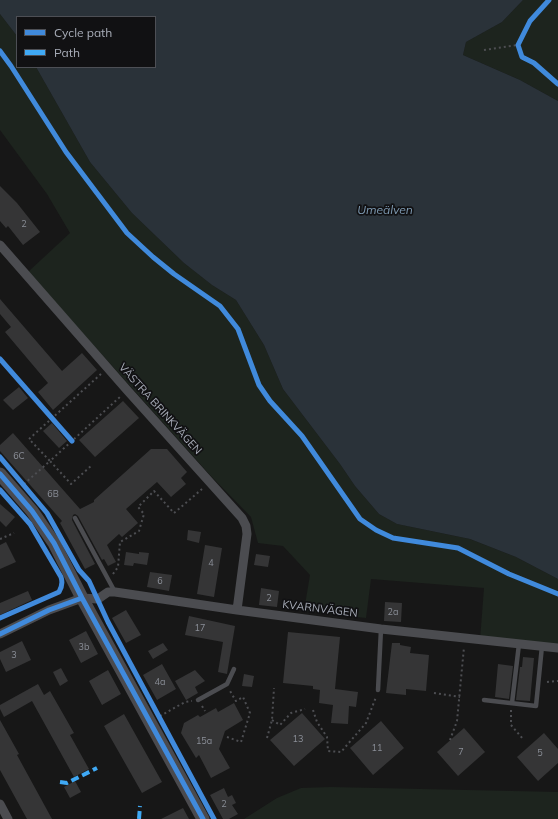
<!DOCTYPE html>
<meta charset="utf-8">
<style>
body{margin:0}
#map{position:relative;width:558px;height:819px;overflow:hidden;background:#171717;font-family:Mulish,sans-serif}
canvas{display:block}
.legend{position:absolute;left:16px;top:16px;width:140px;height:52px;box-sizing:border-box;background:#111113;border:1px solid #4d4f55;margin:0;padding:5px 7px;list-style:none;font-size:12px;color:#a8adb8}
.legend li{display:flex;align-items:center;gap:8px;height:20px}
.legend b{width:20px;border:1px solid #4d4f55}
</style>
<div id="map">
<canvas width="558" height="819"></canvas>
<ul class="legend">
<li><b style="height:5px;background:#408adc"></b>Cycle path</li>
<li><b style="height:5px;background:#3fa9f5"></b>Path</li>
</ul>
</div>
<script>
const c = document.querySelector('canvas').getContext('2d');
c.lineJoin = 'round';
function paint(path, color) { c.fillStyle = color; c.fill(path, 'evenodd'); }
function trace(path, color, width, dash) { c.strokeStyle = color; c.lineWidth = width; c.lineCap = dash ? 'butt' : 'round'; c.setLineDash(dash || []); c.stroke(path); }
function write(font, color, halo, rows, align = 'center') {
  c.font = font + ' Mulish,sans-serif'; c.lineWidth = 3.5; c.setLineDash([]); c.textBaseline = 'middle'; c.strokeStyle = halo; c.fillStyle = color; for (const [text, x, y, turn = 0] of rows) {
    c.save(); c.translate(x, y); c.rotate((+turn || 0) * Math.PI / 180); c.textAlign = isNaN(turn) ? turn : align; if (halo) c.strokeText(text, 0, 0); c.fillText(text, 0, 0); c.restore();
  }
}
paint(new Path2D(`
 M523 0H558V101L520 80 463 55 466 42 502 22Z
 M0 14 17 36V67H36L90 162 132 213 184 263 212 285 236 300 264 345 283 389 340 464 355 486 379 514 397 524 470 539 516 557 558 579V648L480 640 484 588 371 579 366 618 304 611 310 575 283 546 258 543 251 517 210 475 28 272 70 233 47 194 0 130Z
 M331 787 558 792V819H244L277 798 301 788Z`), '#1d241e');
paint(new Path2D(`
 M0 0H523L502 22 466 42 463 55 520 80 558 101V579L516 557 470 539 397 524 379 514 355 486 340 464 283 389 264 345 236 300 212 285 184 263 132 213 90 162 36 67H155V17H17V36L0 14Z`), '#2a3239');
paint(new Path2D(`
 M0 186 17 203 40 232 23 245 8 226 6 228 0 221Z
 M0 299 62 371 82 353 97 370 53 410 38 392 48 383 5 332 11 327 0 314Z
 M19 387 28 398 13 410 3 400Z
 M123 401 139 418 95 457 79 440Z
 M52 423 67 441 59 448 43 431Z
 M13 433 80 509 94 502V500L151 449H167L187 472 181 478 186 484 171 497 157 482 126 509 138 523 122 537 119 534 107 545 116 562 108 566 104 559 102 560 78 516 75 514 73 515 72 520 95 564 85 569 60 523 62 521 0 451V445Z
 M0 504 15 517 6 527 0 521Z
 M188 530 201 532 199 543 187 540Z
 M6 542 16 562 0 569V545Z
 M205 545 222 548 214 597 197 594Z
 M126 552 139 554V552L149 553 147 565 134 563 133 566 124 565Z
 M256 554 270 556 268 567 254 565Z
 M150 572 172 575 169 591 147 587Z
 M261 588 279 591 277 607 259 605Z
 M28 591 32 600 0 615V603Z
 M385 602 402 603 401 622 384 621Z
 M126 610 141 635 126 643 112 618Z
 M189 616 235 626 227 674 218 672 223 642 185 635Z
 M86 631 98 654 81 663 69 640Z
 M288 632 340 637 335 689 358 692 356 707 349 706 348 724 331 723 333 705 319 703 320 690 313 689V686L283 683Z
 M22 641 31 660 6 672 0 659V652Z
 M163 643 168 650 153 659 148 651Z
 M392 643H400V645L411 647 410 653 429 655 426 691 406 689V695L386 693Z
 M523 657 534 658 530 701 516 700 520 667H522Z
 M162 664 176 689 157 700 143 675Z
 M498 664 513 666 509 699 495 697Z
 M61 668 68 681 60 686 53 672Z
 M108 670 121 694 102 705 89 681Z
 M195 670 205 681 195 687 198 693 186 700 175 681Z
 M244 674 254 676 252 687 242 686Z
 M38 684 44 695 50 691 74 733 70 735 89 769 74 777 32 701 4 717 0 709V705Z
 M234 703 243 720 225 731 219 749 230 768 211 778 199 755 196 758 181 733 184 723 198 715 200 717 216 708 218 712Z
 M302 713 325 739 294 766 270 740Z
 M124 714 162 782 142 793 104 726Z
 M0 720 19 754 17 755 52 819H27L0 770Z
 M381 721 404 748 373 775 350 748Z
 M464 728 485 752 458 776 437 752Z
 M544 733 558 749V763L538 781 517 757Z
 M75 781 81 792 70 798 64 787Z
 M224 788 228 797 232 795 236 803 232 805 238 814 229 819H223L210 795Z
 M183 808 189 819H161Z`), '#353536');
trace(new Path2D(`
 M484 50 518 45
 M101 374 29 439 50 461 121 396
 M24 484 50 461 71 484 91 466
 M0 539 14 533
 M113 574 118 567 120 542 139 531 144 514 138 507 154 491 174 513 202 489
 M547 682 558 681
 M434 693 460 697
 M202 706 205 711
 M313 710 317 722 327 737 328 751 341 752 366 723 376 697
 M511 710V725L523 739
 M160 716 185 702 192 701
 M272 720 280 725 291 713 305 709
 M227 737 241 742 250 713 243 697 236 701 230 691
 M267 738 272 720 274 688
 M450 740 457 721 464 647`), '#4d4e52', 2, [2, 3]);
trace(new Path2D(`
 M75 518 115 592
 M378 690 381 629
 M198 700 227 684 234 669
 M484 700 536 706 542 646
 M512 703 519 644`), '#4b4c50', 4.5);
trace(new Path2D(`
 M0 245 127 390 242 518 246 526 247 534 237 610
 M0 634 49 610 82 598 98 599 108 592H115L237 610 381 629 558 648
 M0 804 8 819`), '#4b4c50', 9);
trace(new Path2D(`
 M0 474 32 511 54 543 82 598 203 819`), '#4a4a4e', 13);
trace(new Path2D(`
 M60 782 67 783 97 768
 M139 819 140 806`), '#3fa9f5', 4, [8, 4]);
trace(new Path2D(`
 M549 0 530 21 518 45 522 57 534 63 558 84
 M0 51 11 66 66 152 127 233 153 257 174 274 220 306 238 329 259 385 270 401 302 436 360 519 376 530 393 538 458 548 509 574 558 594
 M0 359 72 441
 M0 457 47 513 79 570 89 581 108 622 214 819
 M0 474 32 511 54 543 82 598 203 819
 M0 490 30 524 61 577C63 583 62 587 59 592L0 618
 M0 634 49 610 82 598`), '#408adc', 5);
write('9px', '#8b8f98', null, [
 ["2",24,224],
 ["6C",19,456],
 ["6B",53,494],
 ["4",211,563],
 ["6",160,581],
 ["2",269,598],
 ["2a",393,612],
 ["17",200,628],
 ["3b",84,647],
 ["3",14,655],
 ["4a",160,682],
 ["13",298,739],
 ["15a",204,741],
 ["11",377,748],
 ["7",461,752],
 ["5",540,753],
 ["2",224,804]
]);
write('11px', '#a8adb8', '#111113', [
 ["VÄSTRA BRINKVÄGEN",160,409,48],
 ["KVARNVÄGEN",320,609,7]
]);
write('italic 12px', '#7f9bb3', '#111113', [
 ["Umeälven",385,210]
]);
</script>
